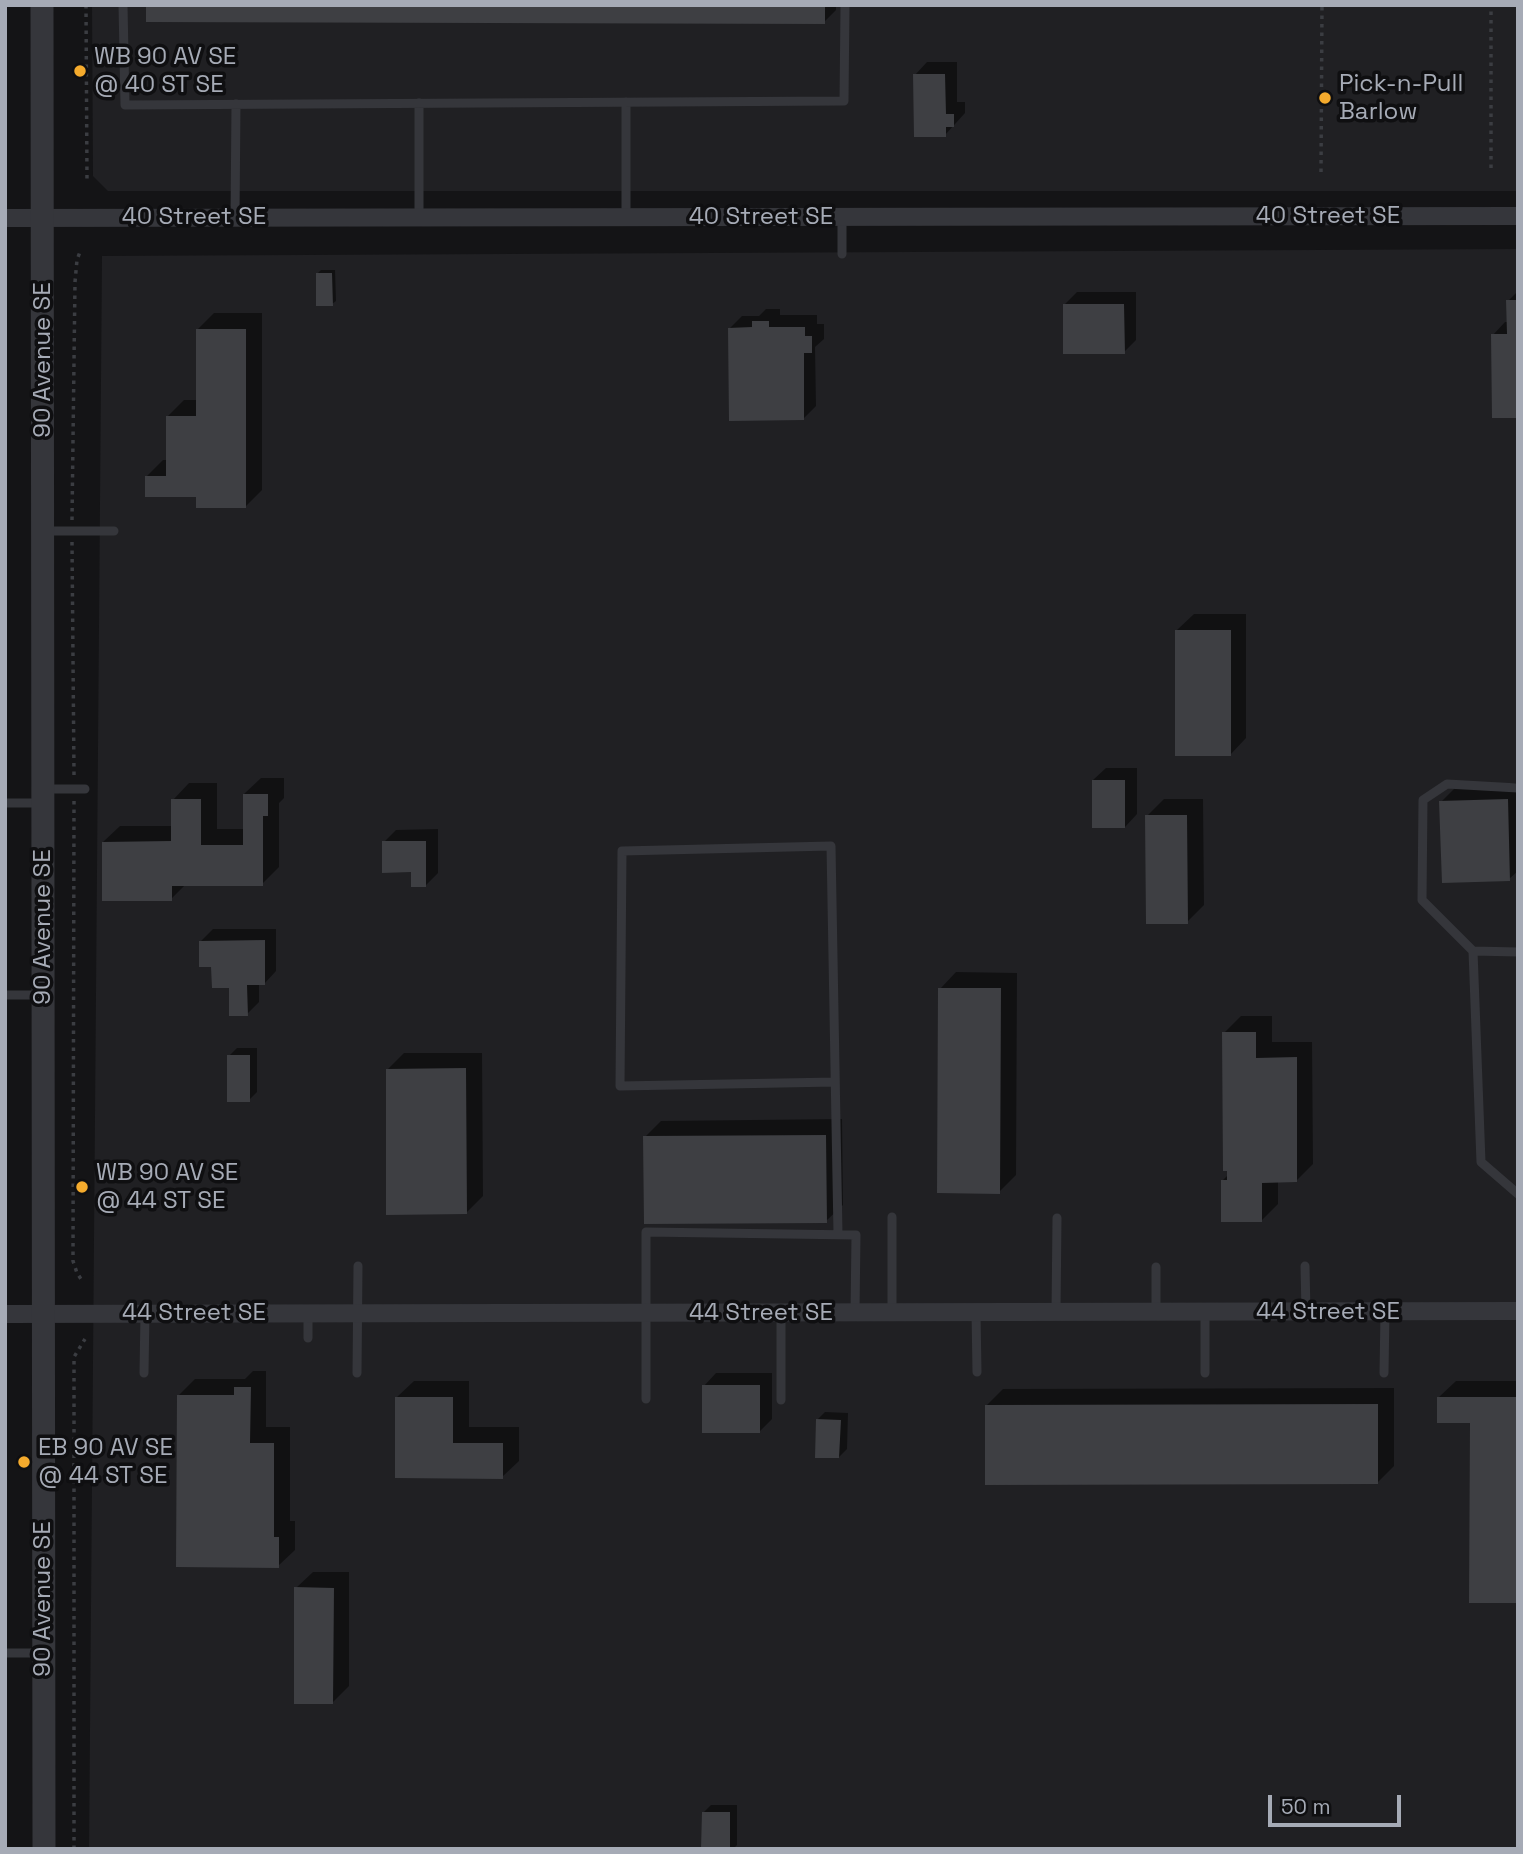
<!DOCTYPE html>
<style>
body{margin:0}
#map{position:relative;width:1523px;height:1854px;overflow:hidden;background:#141416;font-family:"Space Grotesk",sans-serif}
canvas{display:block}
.frame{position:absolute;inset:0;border:7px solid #a6abb6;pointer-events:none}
.scale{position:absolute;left:1268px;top:1795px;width:133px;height:32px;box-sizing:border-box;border:4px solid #a6abb6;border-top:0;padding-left:9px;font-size:21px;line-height:24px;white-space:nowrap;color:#a6abb6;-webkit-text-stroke:5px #0f0f11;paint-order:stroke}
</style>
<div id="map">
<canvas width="1523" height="1854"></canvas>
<div class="frame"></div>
<div class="scale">50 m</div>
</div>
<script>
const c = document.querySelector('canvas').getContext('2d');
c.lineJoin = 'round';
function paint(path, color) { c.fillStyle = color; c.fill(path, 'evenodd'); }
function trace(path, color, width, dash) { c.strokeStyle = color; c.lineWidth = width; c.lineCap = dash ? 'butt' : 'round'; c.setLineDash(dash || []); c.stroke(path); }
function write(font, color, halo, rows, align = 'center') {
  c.font = font + ' "Space Grotesk",sans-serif'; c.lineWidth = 7; c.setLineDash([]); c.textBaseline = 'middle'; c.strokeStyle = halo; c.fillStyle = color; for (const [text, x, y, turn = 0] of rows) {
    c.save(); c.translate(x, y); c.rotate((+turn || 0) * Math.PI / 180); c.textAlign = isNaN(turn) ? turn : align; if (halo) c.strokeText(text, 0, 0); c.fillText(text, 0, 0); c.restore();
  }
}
paint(new Path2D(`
 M92 5H1518V191H108L93 176Z
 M1518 249V1849H89L102 256Z`), '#202023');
paint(new Path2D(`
 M148 5H836V10L824 22Z
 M927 62H957V102H965V113L945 135 915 75Z
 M321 270H335L336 301 332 304 317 274Z
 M1518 291V416L1493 335 1505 322H1508V301Z
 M1077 292H1136V340L1124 352 1064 305Z
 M766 309H780V315H817V324H824V339L815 347 816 406 803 419 730 328 742 316H759Z
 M214 313H262V490L246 506 198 495 146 477 163 460H168V416L184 400H198V329Z
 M1194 614H1246V738L1230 755 1177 630Z
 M1106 768H1137V814L1125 827 1093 780Z
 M261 778H284V798L279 803V867L262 884H186L171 899 103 842 120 826H173V800L189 783H217V829H244V794Z
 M1518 783V871L1509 879 1441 802 1458 785Z
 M1164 799H1203L1204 905 1187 922 1147 816Z
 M438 829V873L426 885 384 842 396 830Z
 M213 929H276V971L264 984H259V1002L247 1014 230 987 213 965 201 941Z
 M956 972 1017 973 1016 1175 999 1192 940 989Z
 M1241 1016H1272V1042H1312L1313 1164 1296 1181H1278V1204L1262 1220 1222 1181 1229 1174 1224 1033Z
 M237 1048H257V1092L249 1100 229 1056Z
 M404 1053H482L483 1196 466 1213 387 1070Z
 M842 1119 843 1205 826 1221 645 1137 661 1121Z
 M253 1371H266V1427H290V1521H295V1550L278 1566 179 1395 195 1379H245Z
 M716 1373H772V1419L760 1431 704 1386Z
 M414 1381H469V1427H519V1461L502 1477H397V1397Z
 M1456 1381H1518V1601L1472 1421 1439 1397Z
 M1394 1388V1466L1377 1483 987 1405 1003 1389Z
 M825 1412 848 1413 847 1449 839 1457 817 1420Z
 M313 1572H349V1686L332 1703 296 1588Z
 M711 1805H737V1845L733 1849H703V1813Z`), '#0007');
paint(new Path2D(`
 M146 5H825V24L146 22Z
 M913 74H945L946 114H954V127H946V137H914Z
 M316 273H332L333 306H316Z
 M1506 300H1518V418H1492L1491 334H1507Z
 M1063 304H1124L1125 354H1063Z
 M752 321H769V327H805V336H812V353H804V420L729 421 728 328 752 327Z
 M196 329H246V508H196V497H145V476H166V416H196Z
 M1175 630H1231V756H1175Z
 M1092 780H1125V828H1092Z
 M243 794H268V816H263V886H172V901H102V842L171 841V799H201V845H243Z
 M1508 799 1510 881 1442 883 1439 801Z
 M1145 815H1187L1188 924H1146Z
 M382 841H426V887H411V872L382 873Z
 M265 940V985H247L248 1016H229V988H212L211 967H199V941Z
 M938 988H1001L1000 1194 937 1193Z
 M1222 1032H1256V1058L1297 1057V1182L1262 1183V1222H1221V1180H1227V1171H1223Z
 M227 1055H250V1102H227Z
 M466 1068 467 1214 386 1215V1069Z
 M826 1135 827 1223 644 1224 643 1136Z
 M702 1385H760V1433H702Z
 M234 1387H251L250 1443H274V1537H279V1568L176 1567 177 1395H234Z
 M395 1397H453V1443H503V1479L395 1478Z
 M1437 1397H1518V1603H1469L1470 1423H1437Z
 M1378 1404V1484L985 1485V1405Z
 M816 1419 841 1420 839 1458H815Z
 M294 1587 334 1588 333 1704H294Z
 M702 1812H730V1849H701Z`), '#3e3f43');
trace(new Path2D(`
 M86 5 87 181
 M1491 168V5
 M1321 172 1322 5
 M72 520 75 282 77 260 81 249
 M72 542 74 775
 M74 801 73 1261 77 1273 83 1282
 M74 1849V1357L85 1339`), '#3b3d42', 3.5, [3.5, 5]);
trace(new Path2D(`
 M123 5 125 105 844 101 845 5
 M626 102V217
 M419 103V217
 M235 217 236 104
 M842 217V254
 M44 531H114
 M1518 788 1447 784 1423 800 1422 900 1473 951 1481 1162 1518 1194
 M44 789H85
 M5 803H41
 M1473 951 1518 952
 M5 995H41
 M835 1082 620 1086 622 851 831 846 838 1234
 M892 1217V1313
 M1305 1266 1306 1312
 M1156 1267V1312
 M976 1312 977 1372
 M1056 1312 1057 1218
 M308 1338V1313
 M144 1373 145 1313
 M357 1373 358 1266
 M1205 1373V1312
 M1384 1373 1385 1312
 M646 1399V1232L856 1235 855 1313
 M781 1400V1313
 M5 1653H42`), '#35363b', 9);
trace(new Path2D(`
 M5 218 1518 216
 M5 1314 1518 1311`), '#35363b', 18);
trace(new Path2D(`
 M42 5 44 1849`), '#35363b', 23);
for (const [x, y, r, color] of [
 [80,71,7,"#f5ab2d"],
 [1325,98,7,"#f5ab2d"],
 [82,1187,7,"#f5ab2d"],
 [24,1462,7,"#f5ab2d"]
]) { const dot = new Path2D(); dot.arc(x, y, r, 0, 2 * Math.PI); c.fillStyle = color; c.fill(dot); trace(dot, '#0f0f11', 2.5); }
write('24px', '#a6abb6', '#0f0f11', [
 ["WB 90 AV SE",94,57],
 ["@ 40 ST SE",94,85],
 ["Pick-n-Pull",1339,84],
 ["Barlow",1339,112],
 ["WB 90 AV SE",96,1173],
 ["@ 44 ST SE",96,1201],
 ["EB 90 AV SE",38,1448],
 ["@ 44 ST SE",38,1476]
], 'left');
write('24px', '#a6abb6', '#0f0f11', [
 ["40 Street SE",1328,216],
 ["40 Street SE",194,217],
 ["40 Street SE",761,217],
 ["90 Avenue SE",43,360,-90],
 ["90 Avenue SE",43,927,-90],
 ["44 Street SE",1328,1312],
 ["44 Street SE",194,1313],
 ["44 Street SE",761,1313],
 ["90 Avenue SE",43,1599,-90]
]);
</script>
